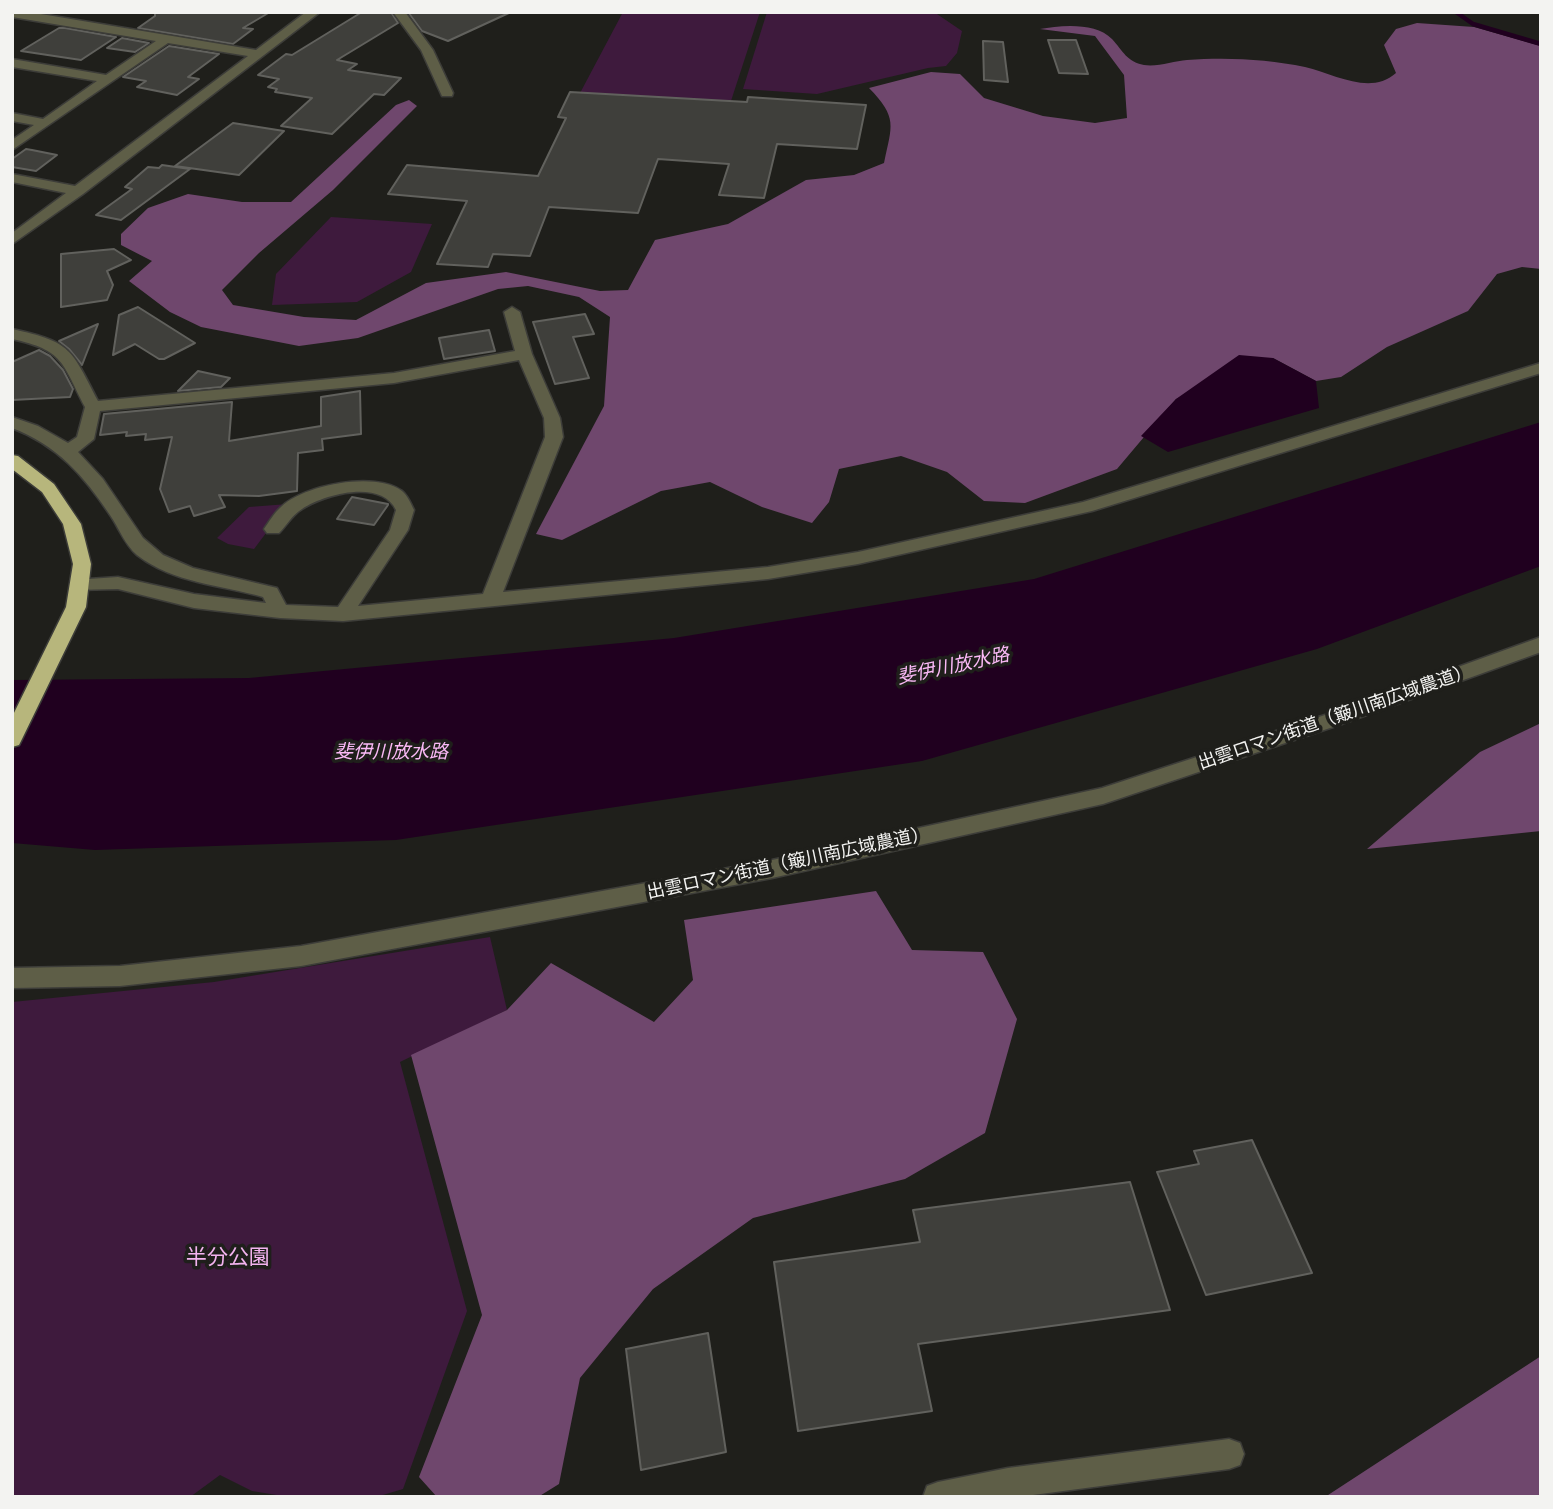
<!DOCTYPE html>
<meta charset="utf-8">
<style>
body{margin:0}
#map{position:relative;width:1553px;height:1509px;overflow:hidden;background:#1f1f1b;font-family:"Golos Text",sans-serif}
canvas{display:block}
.frame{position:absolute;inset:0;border:14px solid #f3f3f1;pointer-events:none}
</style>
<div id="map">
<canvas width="1553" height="1509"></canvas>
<div class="frame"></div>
</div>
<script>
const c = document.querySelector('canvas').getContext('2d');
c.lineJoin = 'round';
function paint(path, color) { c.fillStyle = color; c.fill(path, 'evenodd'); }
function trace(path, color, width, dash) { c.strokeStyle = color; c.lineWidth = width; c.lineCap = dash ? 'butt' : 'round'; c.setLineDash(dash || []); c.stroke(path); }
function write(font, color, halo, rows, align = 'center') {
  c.font = font + ' "Golos Text","Noto Sans JP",sans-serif'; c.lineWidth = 7; c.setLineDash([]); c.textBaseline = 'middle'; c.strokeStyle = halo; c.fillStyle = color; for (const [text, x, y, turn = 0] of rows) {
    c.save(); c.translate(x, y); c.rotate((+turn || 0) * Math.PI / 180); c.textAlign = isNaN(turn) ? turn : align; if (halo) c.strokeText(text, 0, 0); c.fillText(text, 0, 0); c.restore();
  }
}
paint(new Path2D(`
 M623 12H760L730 104 579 95Z
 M767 12H934L962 31 957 53 946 66 928 68 817 94 743 89Z
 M331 217 432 224 411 272 357 302 272 305 276 274Z
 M288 504 254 549 228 544 217 538 249 507Z
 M490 937 507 1010 400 1062 467 1311 403 1489 376 1497H289L252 1491 220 1475 190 1497H12V1002L214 982Z`), '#3e1a3d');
paint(new Path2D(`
 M1417 23 1474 27 1541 46V269L1522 267 1497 274 1468 311 1387 347 1341 377 1316 381 1273 358 1176 399 1117 469 1025 503 984 501 947 472 901 456 839 469 829 502 812 523 762 507 710 482 661 491 562 540 536 534 604 406 610 317 579 297 528 286 498 289 358 338 299 346 201 327 170 312 129 281 152 261 121 245V234L148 208 188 194 242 202H291L396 105 409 100 417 106 333 190 259 253 222 290 233 305 304 317 356 320 426 283 506 272 600 291 628 290 655 240 728 224 806 180 854 175 884 163C892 125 898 118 869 88L931 72 960 74 984 98 1043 116 1095 123 1127 118 1124 75 1095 36 1040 29C1061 25 1096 22 1112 39 1123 51 1127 62 1144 65 1158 67 1174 61 1187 60 1225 57 1268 59 1305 67 1335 74 1370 96 1396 73L1384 45 1396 29Z
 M1541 723V831L1367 849 1480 752Z
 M876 891 912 950 983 952 1017 1019 985 1133 905 1179 753 1218 653 1289 580 1378 559 1484 538 1497H437L419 1477 482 1315 411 1055 507 1010 551 963 654 1022 693 980 684 920Z
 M1541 1356V1497H1325Z`), '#6f476d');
paint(new Path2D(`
 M1239 355 1273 358 1316 381 1319 408 1168 452 1141 436 1176 399Z
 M1541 422V566L1317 649 922 761 396 840 95 850 12 843V680L249 678 674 638 1034 579Z`), '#20001f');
trace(new Path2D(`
 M1456 12 1473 24 1541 44`), '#20001f', 4.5);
const building = new Path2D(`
 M155 12H270L243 28 253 29 233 44 138 28 155 16Z
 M362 12H391L398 23 337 60 357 64 348 70 401 78 384 95 374 94 332 134 281 126 312 98 275 92 277 89 268 87 279 79 258 75 286 54 292 55Z
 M408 12H511L448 41 422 31Z
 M59 28H65L116 37 81 60 21 51Z
 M122 38 149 43 135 52 107 48Z
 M1048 40H1076L1088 74 1059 73Z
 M983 41 1003 42 1008 82 984 80Z
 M169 46 219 54 188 77 199 79 177 95 137 87 146 81 123 77Z
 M570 92 747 102 748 97 866 105 857 149 777 144 764 198 719 195 729 164 658 159 638 213 549 207 530 256 493 254 488 267 437 264 467 201 388 194 407 165 538 176 566 118 558 117Z
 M233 123 284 131 239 175 175 166Z
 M26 149 32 150 57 155 36 171 12 167V159Z
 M162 165 190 169 121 220 96 215 132 189 125 187 148 167 159 168Z
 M114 249 131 260 107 271 113 285 107 300 61 307V254Z
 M138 307 195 343 164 359H159L135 344 113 355 119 315Z
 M585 314 594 334 573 337 589 378 555 384 533 322Z
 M98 324 82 365 69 349 59 341Z
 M489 330 495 351 444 359 439 338Z
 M39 350 50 356 63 370 73 389 70 397 12 400V362Z
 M198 371 230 378 221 387 178 391Z
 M360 391 361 434 322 439 323 450 298 453 297 491 259 496 219 495 225 507 194 516 190 506 169 512 160 489 172 437 145 440 146 434 126 436 127 432 100 435 104 414 232 402 229 441 321 426V397Z
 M352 497 388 504V505L374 525 337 519Z
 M1252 1140 1312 1273 1206 1295 1157 1172 1199 1164 1194 1151Z
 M1130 1182 1170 1310 918 1344 932 1411 798 1431 774 1262 920 1242 913 1210Z
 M708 1333 726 1452 641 1470 626 1349Z`);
paint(building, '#3f3f3b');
trace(building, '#61615d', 2);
const minor = new Path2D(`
 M12 12H29L256 50 306 12H320L83 194 12 244V233L66 193 12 182V174L75 186 248 56 168 43 12 150V140L34 125 12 121V113L43 119 97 81 12 67V59L106 75 156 41 12 17Z
 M393 12H405L433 50 453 93 452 96H442L421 50Z
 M512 307 520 312 532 354 560 418 563 437 503 592 768 567 858 552 1083 502 1541 363V373L1092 511 858 564 768 579 343 621 280 618 194 608 118 589 74 590 72 585 74 580 118 577 194 594 266 603 263 597C221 585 173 583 137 555 125 545 119 528 110 515 84 476 57 445 12 428V417L38 426 68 443 77 437 85 407C62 363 64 350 12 339V329C72 342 71 349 98 401L394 373 515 351 504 312ZM519 360 544 418 545 437 483 594 358 606 408 530 414 510C411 504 408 496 402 491 375 471 304 485 281 507 274 513 269 522 264 529L267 533H279C287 525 292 515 302 509 325 494 381 479 396 510L390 530 338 607 286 605 277 588 193 568 163 555 143 538 103 479 78 452 94 439 100 411 394 383Z
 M1541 637V652L1339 725 1103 804 772 878 301 966 120 986 12 988V968L120 966 301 946 772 860 1102 788 1325 715Z
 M1229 1439 1240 1443 1244 1454 1240 1465 1229 1469 1018 1497H923L927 1486 938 1482 1008 1468Z`);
const highway = new Path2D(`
 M12 455 18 456 54 484 81 524 91 564 86 607 22 739 19 745 12 747V717L66 607 73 564 63 524 42 492 12 469Z`);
trace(minor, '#3d3d39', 3);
trace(highway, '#3d3d39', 3);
paint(minor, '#5e5e47');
paint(highway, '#b7b67c');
write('18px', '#f3f3f1', '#1f1f1b', [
 ["出雲ロマン街道（簸川南広域農道）",1335,717,-19],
 ["出雲ロマン街道（簸川南広域農道）",788,863,-12]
]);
write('italic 19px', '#fab9f6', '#1f1f1b', [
 ["斐伊川放水路",953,666,-12],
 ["斐伊川放水路",391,752]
]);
write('21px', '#f3b3ef', '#1f1f1b', [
 ["半分公園",228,1257]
]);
</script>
